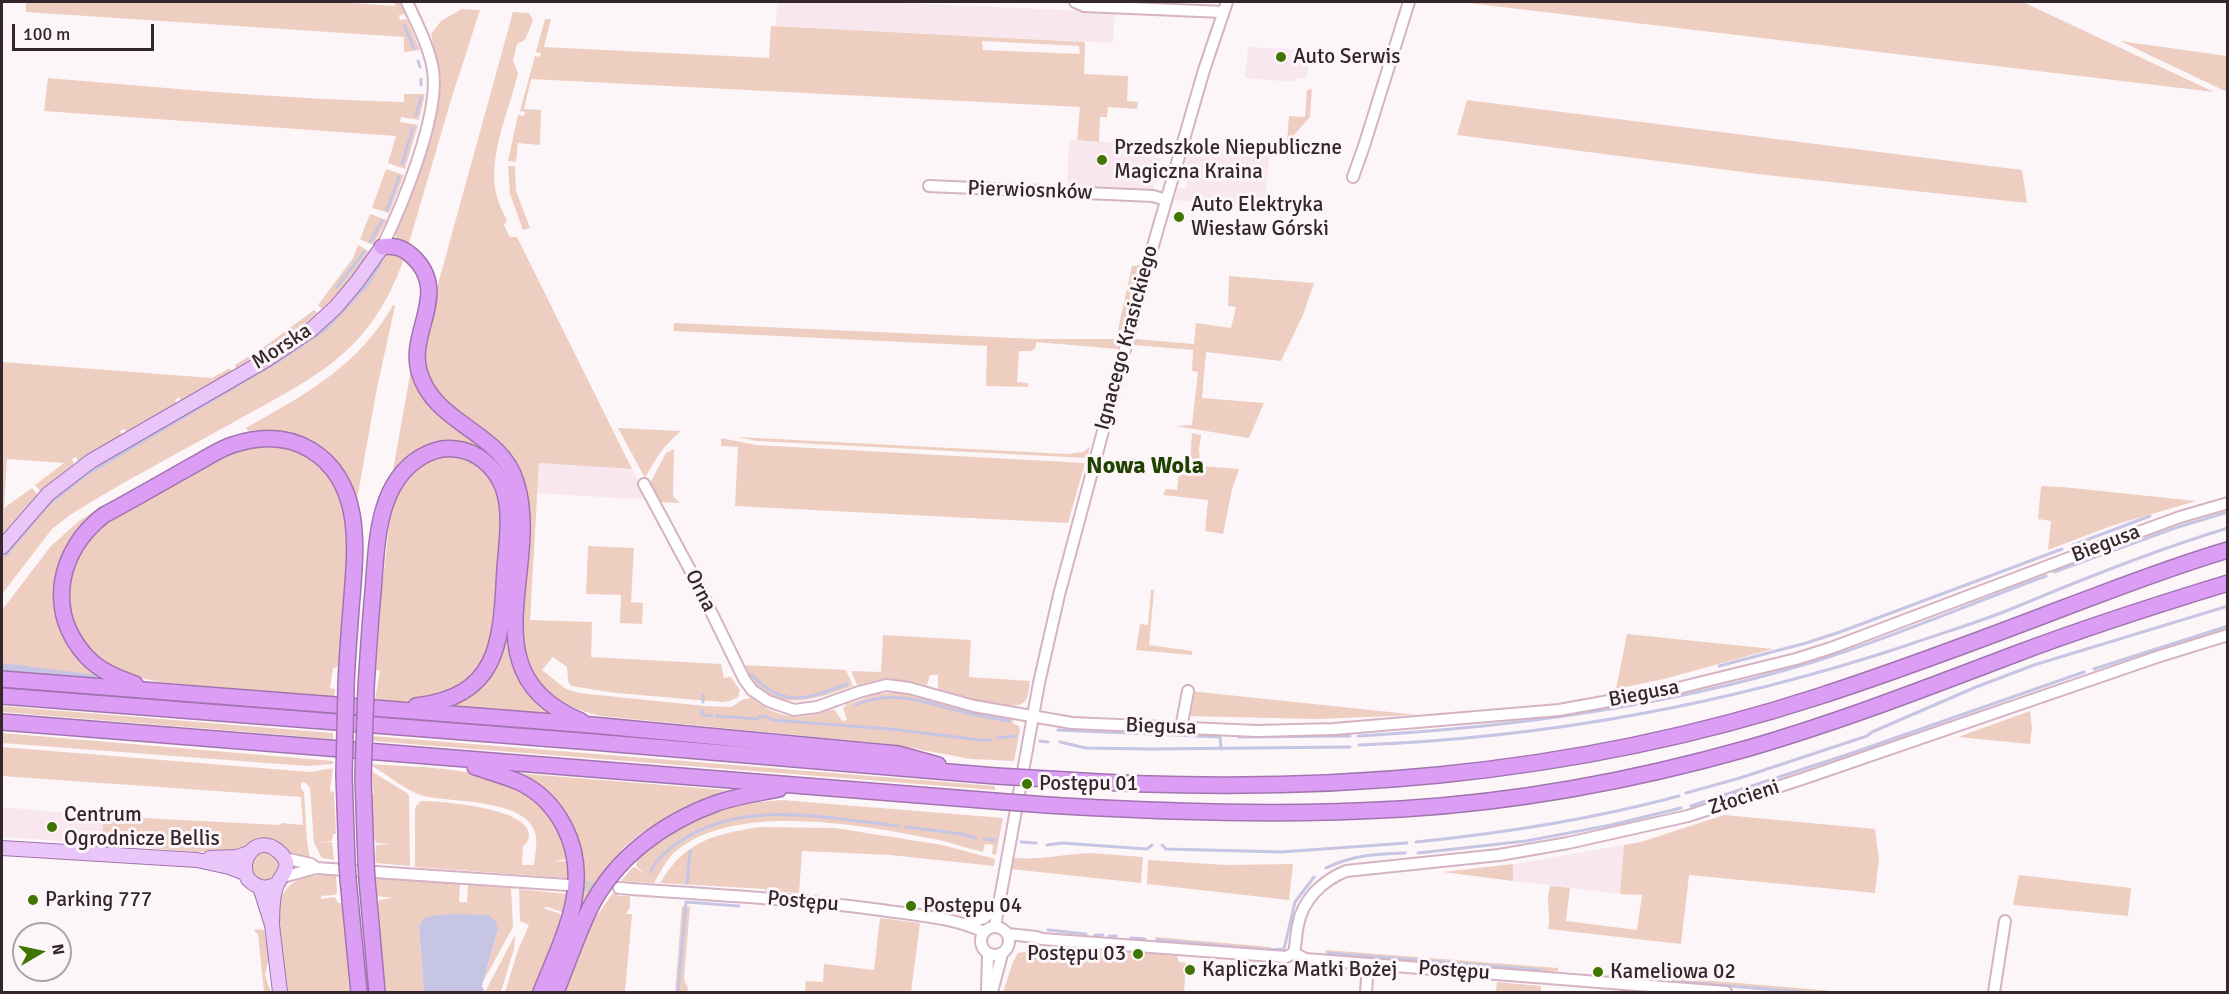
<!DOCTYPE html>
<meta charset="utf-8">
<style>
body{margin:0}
#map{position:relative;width:2229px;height:994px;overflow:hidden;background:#fdf6f9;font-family:Signika,sans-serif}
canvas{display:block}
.frame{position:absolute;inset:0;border:3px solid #34262d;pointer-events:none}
.north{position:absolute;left:12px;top:922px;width:60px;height:60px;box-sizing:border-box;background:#fdf6f9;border:2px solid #ada3a7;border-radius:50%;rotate:81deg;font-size:16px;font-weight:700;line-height:24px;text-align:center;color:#34262d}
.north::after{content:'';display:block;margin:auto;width:21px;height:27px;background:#407501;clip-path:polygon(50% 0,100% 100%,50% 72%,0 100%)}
.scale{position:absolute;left:12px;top:24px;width:142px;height:27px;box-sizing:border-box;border:3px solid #34262d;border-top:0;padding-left:8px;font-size:18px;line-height:21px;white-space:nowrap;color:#34262d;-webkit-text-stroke:4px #fdf6f9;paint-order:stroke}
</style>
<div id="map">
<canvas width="2229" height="994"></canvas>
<div class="frame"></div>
<div class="north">N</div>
<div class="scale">100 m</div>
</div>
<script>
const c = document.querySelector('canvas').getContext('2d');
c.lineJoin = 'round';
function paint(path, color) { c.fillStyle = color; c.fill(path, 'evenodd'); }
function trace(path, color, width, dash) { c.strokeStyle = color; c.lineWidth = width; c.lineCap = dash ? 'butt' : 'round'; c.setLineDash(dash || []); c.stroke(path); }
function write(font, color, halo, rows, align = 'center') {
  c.font = font + ' Signika,sans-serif'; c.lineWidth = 6; c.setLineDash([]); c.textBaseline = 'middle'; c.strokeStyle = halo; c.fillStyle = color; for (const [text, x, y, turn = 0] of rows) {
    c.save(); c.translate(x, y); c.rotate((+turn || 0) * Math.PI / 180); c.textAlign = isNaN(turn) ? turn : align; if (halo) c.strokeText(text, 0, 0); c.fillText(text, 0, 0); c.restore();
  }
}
paint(new Path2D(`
 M777 2H877L1115 12 1113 43 776 26Z
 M1248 47 1309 50 1307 79 1295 78 1294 82 1245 78Z
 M1069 140 1140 144 1139 153 1161 159 1152 192 1067 188Z
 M1190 142 1270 150 1264 208 1174 200 1178 188 1185 189 1186 186 1187 182 1180 180Z
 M539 463 632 469 649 500 538 493Z
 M2 807 103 816 102 844 2 837Z
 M1624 845 1620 894 1513 881V864Z`), '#f9e7f0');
paint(new Path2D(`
 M26 2H338L395 6V2H403L406 8 403 9 405 14 399 15 400 20 407 19 420 50 404 52V37L26 12Z
 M1460 2H2023L2214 92Z
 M462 9 480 10 451 100 409 243 397 240 394 232 416 182 437 108 440 90 439 71 431 34 441 21Z
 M513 12 529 13 533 20 525 40 517 44 513 61 518 73C509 113 485 160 498 200 500 207 504 214 507 221L504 225 510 237H517L632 469 539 463 530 620 592 622 591 657 721 664 724 678 731 677 740 690 738 697 730 701 722 702 616 693 571 686 568 681 567 667 553 657 542 670 566 689 579 693 705 706 731 707 744 699 751 698C768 712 790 720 811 715 820 713 827 709 835 710L842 721 847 720 843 708 847 704 877 694 902 692 974 711 1013 718V723L1019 726 1020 730 1014 761 971 759 889 744 601 716C552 704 530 687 523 635L526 495 441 398 427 377 424 353 435 295Z
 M545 19H551L544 47 769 58 771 26 1085 42 1084 74 1128 76 1127 101 1138 102 1137 109 1108 107 1107 117H1100L1099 142 1077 140 1080 107 531 79 524 109 541 110 540 145 518 143 516 162 508 161 518 115 524 116 525 112 520 111 535 56 540 57 541 53 536 52ZM982 41 1079 46 1080 54 983 50Z
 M2120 41 2227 56V92Z
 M48 78C166 88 285 99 404 102V94H425L419 120 401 117 400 122 418 125 405 169 388 163 396 136 44 111Z
 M1312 89 1310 117 1293 136 1291 147 1273 143 1287 142 1289 116 1305 117 1307 90Z
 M1467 100 2022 170 2027 203 1766 175 1457 135Z
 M508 166H515L516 191 530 228 523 230 510 194Z
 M386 169 404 175 389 213 372 208Z
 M370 214 387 220 373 245 360 239Z
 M358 245 370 252 340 292 322 309 318 305 353 258Z
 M390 254 405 256C394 287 380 315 358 339 326 374 282 395 241 418 184 450 126 480 70 515L52 529 2 594V555L36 512 80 474 261 368 381 256Z
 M1140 265 1117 349 1036 342 1035 349 1030 351H1019L1017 382 1028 383V387L986 386 987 346 674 331V323L1036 339H1116L1132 266Z
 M1229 276 1314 283 1303 315 1281 361 1206 352 1202 398 1264 403 1249 438 1175 426 1192 425 1198 372 1192 371 1193 350 1133 345 1135 339 1194 344 1196 323 1231 328 1236 307 1228 306Z
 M393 305 395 306 377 388 356 505C354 498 353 490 350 483 330 442 291 428 248 431L246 428C304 395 359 366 393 305Z
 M314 310 318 313 290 336 236 368 235 365 264 347Z
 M2 362 212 378 230 368 232 372 181 401 179 397 175 400 177 403 127 433 124 429 120 431 122 435 78 461 76 457 72 459 74 464 40 491 35 485 64 463 7 459 4 508 32 488 37 494 2 534Z
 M412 364C423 429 486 428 509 475 525 510 512 597 510 639 514 671 527 701 557 717V719L444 711 445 708C505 687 506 637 510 582 512 558 514 533 513 508 512 502 512 496 511 490 492 430 421 431 391 481Z
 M618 428 681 431C665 444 655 459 645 478Z
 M1192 433 1201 435 1199 450 1201 466 1239 469 1232 489 1223 534 1205 531 1208 500 1163 495 1166 489 1177 490 1180 464 1190 465Z
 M738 437 1067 454 1083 452 1090 447 1087 458 757 441Z
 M721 438 756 445 1085 463 1068 523 735 506 738 447 721 446Z
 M248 444 295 446 331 476 343 503 348 540 338 667 333 668 330 688 335 689 334 697 159 682C142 678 122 674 107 665 56 631 58 566 100 526 110 516 127 510 139 502 175 481 210 459 248 444Z
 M674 449 673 496 680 503 658 502 649 485 666 453Z
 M446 454 462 457 480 465 492 479 502 503 498 603 486 661 463 685 429 699 399 702 375 699 380 671 376 670 381 597 391 510 396 494 417 464Z
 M2041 486 2063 487 2196 501 2111 526 2048 550 2051 521 2038 519Z
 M97 509 99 512 84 524 61 619 117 681 2 674V610L51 546 79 521Z
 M588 546 634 548 631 602 643 603 642 624 620 623 621 595 586 594Z
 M1151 590H1154L1149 645 1192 651V655L1136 650 1140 624 1148 625Z
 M1627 634 1773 649 1664 679 1616 689Z
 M883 635 971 640 969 677 1030 681C1029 687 1029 699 1023 703 1011 713 953 693 938 689V675H930L927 685 886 678 857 685 851 671 881 672Z
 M742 665 846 670 853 686C807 702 772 716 742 665Z
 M1190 691 1418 715 1318 719 1184 716Z
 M2 706 333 733V739L2 712Z
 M2030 711 2032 728 2030 744 1958 737Z
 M2 733 333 761V764L307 766 2 743Z
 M372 736 995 786V790L372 741Z
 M2 747 310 772 333 768 330 791 334 792 336 834H333L332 841 317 843 332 842 334 860 322 858 314 843 310 788 306 783 301 782V789L304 792 307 841 310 858 293 855 273 841 235 851 196 852 102 844 103 816 280 825 282 823 303 825 301 797 2 776Z
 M372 764C434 769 524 764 560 828 565 836 565 850 566 859L553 862 566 861 569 878 415 867V810L416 806 421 801C442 801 527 808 529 834 529 840 527 843 523 846L522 865H534C535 856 537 846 536 837 531 798 453 803 424 796 405 791 389 775 372 766Z
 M371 771 407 793 409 796 410 866 375 863 376 845 391 844 376 843 374 837H372L371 795 374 794Z
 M514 773 726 790 684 807 641 833 624 847 609 867 549 992 580 848Z
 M782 800 1003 818 996 855 992 854 993 845 985 844 983 852C968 849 954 843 939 840 867 826 735 800 675 852 666 860 660 873 654 883L620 881 618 896H630V907L626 914H632L625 992H563L594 915H597C609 900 619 882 632 868L635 867 646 875 636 866C637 863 637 860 639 857 642 851 654 844 660 840 700 813 734 803 782 800Z
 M1724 815 1875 829 1879 859 1875 893 1689 875 1681 944 1548 929C1552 915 1544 898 1551 886L1570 888 1566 921 1637 930 1642 895 1620 894 1624 845 1641 842Z
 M760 827 835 828 942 845 995 859 994 866 890 855 802 851 799 893 766 891 765 889 660 883C685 841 714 834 760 827Z
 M1091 853 1143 857 1141 883 1011 869 1014 858C1040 860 1065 854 1091 853Z
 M251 867a14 14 0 1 1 28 0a14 14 0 1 1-28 0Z
 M1148 860 1226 865 1293 864 1289 900 1147 884Z
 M1513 864V881L1443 872Z
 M324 875H336L337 893 334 895 321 896V899L335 897 338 903H341L346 917 353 992H286L277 905H279C285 881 301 877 324 875Z
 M2019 875 2131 888 2128 916 2013 905Z
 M376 878 460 884 459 902H467L468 885 511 888 513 927 484 980 498 930 419 927 424 992H384L376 906 378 905 379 900 393 898 377 896Z
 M519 889 566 894 562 912 547 907 543 908 561 914 560 919 564 920 535 992H505L518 950 529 925 520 921Z
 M682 906 690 907 684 979 688 988 687 992H675Z
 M880 918 920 923 911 992H805L806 981 823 982 824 964 874 970Z
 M255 929 264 930 269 959 265 975 271 992H264L258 934 255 932Z
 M515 935 514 949 501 992H485Z
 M1155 937 1271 947V951L1160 943 1157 942Z
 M1078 948 1177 956 1179 962 1186 963 1184 992H1003L1013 962 1018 953C1038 949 1059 954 1078 948Z
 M1326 950 1558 968V971L1544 972 1325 956Z
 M1609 972 1631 974 1845 992H1783L1608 977Z
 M1497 982 1541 986V992H1496Z`), '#eecec1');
paint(new Path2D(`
 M2 663 97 675 98 679 2 672Z
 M488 915 496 921 498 930 482 986 485 992H424L419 927C421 924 422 921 424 919 434 912 475 915 488 915Z`), '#c6c5e4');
trace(new Path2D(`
 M404 25 414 48
 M418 61 420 67
 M421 79V85
 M416 115 421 98
 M402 164 413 128
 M387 210 399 177
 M370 242 382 221
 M337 287 364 252
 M2073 545 2150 516
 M5 556 47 506 84 476 277 362 326 329 368 284 380 264
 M2054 572 2175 528 2228 512
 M1719 666 1806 643 1840 632 2062 549
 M2094 669 2228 626
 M751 674C782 709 809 699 847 684
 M703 702V695
 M856 705C891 689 924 702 959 711 976 716 992 718 1009 721
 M702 710V715L712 716
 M717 716 757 719 760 716 768 717 772 720 890 729 981 740H990
 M1058 730 1220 737 1221 749
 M1358 736C1512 727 1665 707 1813 662 1892 638 1969 604 2046 576
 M1239 737 1350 736
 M998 738 1016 736
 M1040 741 1048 742
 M1060 742 1086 748 1151 749 1350 747
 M1359 745C1544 738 1729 704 1905 646 1942 633 1980 622 2016 607 2085 578 2155 550 2228 528
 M1686 793 1740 778 1867 736 1872 732 1976 687 2034 665 2228 606
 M1691 806 1855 752 2084 672
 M906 827 962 834 975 838
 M984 839 995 840
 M1021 842 1036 843
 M1416 842C1505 833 1593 819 1679 796
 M1047 845 1062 843 1147 849 1152 845
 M1162 845 1166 849 1281 852 1407 843
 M1418 853 1526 841 1611 825 1681 808
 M1326 868C1352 855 1376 854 1405 853
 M651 872C654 860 669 849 679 842 744 798 825 818 898 826
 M687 883 690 851
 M1048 930 1086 934
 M1095 935H1103
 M1109 936H1116
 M1131 938 1145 939
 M1157 940 1268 950 1284 949 1295 902 1314 877
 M1328 953 1541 970
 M1616 977 1804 992
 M678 992 686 902 739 906`), '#c6c5e4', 3);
trace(new Path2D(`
 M569 885 619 888`), '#d5ccd0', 10, [10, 5]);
const minor = new Path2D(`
 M1075 2 1084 6 1223 12
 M1353 177 1364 146 1409 2
 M929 186 1153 196 1166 200
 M382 247C402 206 440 115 433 70 429 46 417 24 407 2
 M644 484 697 583 744 679 752 690 768 701 794 710 817 707 859 692 886 685 909 688 974 706 1072 723 1257 731 1334 729 1559 710 1670 690 1796 659 1831 648 2106 544 2180 517 2228 503
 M1181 728 1188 691
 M284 858 311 864 316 868 568 885
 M283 877 316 868
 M619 888C706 895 794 898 881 910 915 915 952 917 984 932
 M965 924 984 918 998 905
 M995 926 1039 683 1059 595 1148 263 1204 70 1227 2
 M981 941a14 14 0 1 1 28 0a14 14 0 1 1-28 0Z
 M1008 934 1036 937 1042 939 1286 957 1294 953
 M1294 953C1296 944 1296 934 1298 925 1303 899 1322 881 1346 871L1499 855 1568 843 1688 816 1802 779 2160 656 2228 635
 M1294 953 1305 959 1726 992
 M987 992 988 953
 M992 992 1002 954
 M1366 992 1368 964
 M1994 992 2005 921`);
const major = new Path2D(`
 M2 547 48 494 91 461 266 360 312 329 336 307 357 282 382 247
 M2 848 197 860 229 867 245 873
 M210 858 237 857 249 853
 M260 887 272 925 280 992
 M272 925C272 913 272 899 276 887 280 875 296 866 278 851 258 834 237 858 248 879 257 888 266 890 277 884`);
const highway = new Path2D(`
 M382 247C393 245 402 247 411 255 452 291 408 331 419 371 433 424 501 431 516 482 543 567 465 674 581 721
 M2 679 592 725 898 754 938 765
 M135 684C118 678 100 671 87 657 45 612 58 550 104 515 132 500 160 484 188 468 202 461 217 450 232 445 259 436 286 435 311 450 366 484 355 555 351 609 349 634 347 660 346 686
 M366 688C368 656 370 624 373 592 377 545 376 484 421 457 431 451 444 447 456 449 477 451 495 467 503 487 512 512 507 542 505 568 501 638 502 696 416 706
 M2 696 593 742 996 776
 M2 722 994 801
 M475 767C490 772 505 776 519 782 539 791 554 807 564 826 594 883 562 939 541 992
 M344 775 347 862
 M363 777 366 863
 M1049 779C1311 797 1569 778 1820 696 1903 669 1985 638 2066 607 2120 587 2173 566 2228 550
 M1047 805C1165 812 1283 816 1401 809 1518 802 1636 780 1749 748 1839 722 1926 688 2013 655 2084 628 2156 605 2228 583
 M348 879 359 992
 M367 880 377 992
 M556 992C567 965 577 935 590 908 616 857 664 822 717 803 737 796 759 793 779 789`);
trace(minor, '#d5b2c4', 14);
trace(major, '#a174af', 16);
trace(highway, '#a174af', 18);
trace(minor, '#fff', 10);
trace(major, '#eac5f9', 14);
trace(highway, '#dc9ef5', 15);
const highwayBridge = new Path2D(`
 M344 775 346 686
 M996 776 1049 779
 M363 777 366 688
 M994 801 1047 805
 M347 862 348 879
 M366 863 367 880`);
trace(highwayBridge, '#a174af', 18, []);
trace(highwayBridge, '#dc9ef5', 15);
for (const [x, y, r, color] of [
 [1281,57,6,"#407501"],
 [1102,160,6,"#407501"],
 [1179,217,6,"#407501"],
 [1027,784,6,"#407501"],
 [52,827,6,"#407501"],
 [33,900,6,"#407501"],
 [911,906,6,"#407501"],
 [1138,954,6,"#407501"],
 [1190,970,6,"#407501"],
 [1598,972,6,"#407501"]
]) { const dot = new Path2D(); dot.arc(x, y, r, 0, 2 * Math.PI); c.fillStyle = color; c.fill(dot); trace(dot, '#fdf6f9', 2); }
write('21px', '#34262d', '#fdf6f9', [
 ["Auto Serwis",1293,57],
 ["Przedszkole Niepubliczne",1114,148],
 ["Magiczna Kraina",1114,172],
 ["Auto Elektryka",1191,205],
 ["Wiesław Górski",1191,229],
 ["Postępu 01",1039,784],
 ["Centrum",64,815],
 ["Ogrodnicze Bellis",64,839],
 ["Parking 777",45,900],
 ["Postępu 04",923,906],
 ["Postępu 03",1126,954,"right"],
 ["Kapliczka Matki Bożej",1202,970],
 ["Kameliowa 02",1610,972]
], 'left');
write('21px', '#34262d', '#fdf6f9', [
 ["Pierwiosnków",1030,191,2],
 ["Ignacego Krasickiego",1127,338,-75],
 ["Morska",282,347,-33],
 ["Biegusa",2106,544,-21],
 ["Orna",700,591,63],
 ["Biegusa",1644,694,-11],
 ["Biegusa",1161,727,2],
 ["Złocieni",1744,798,-18],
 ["Postępu",803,902,5],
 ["Postępu",1454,971,4]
]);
write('bold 24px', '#204200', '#fdf6f9', [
 ["Nowa Wola",1145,467]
]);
</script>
